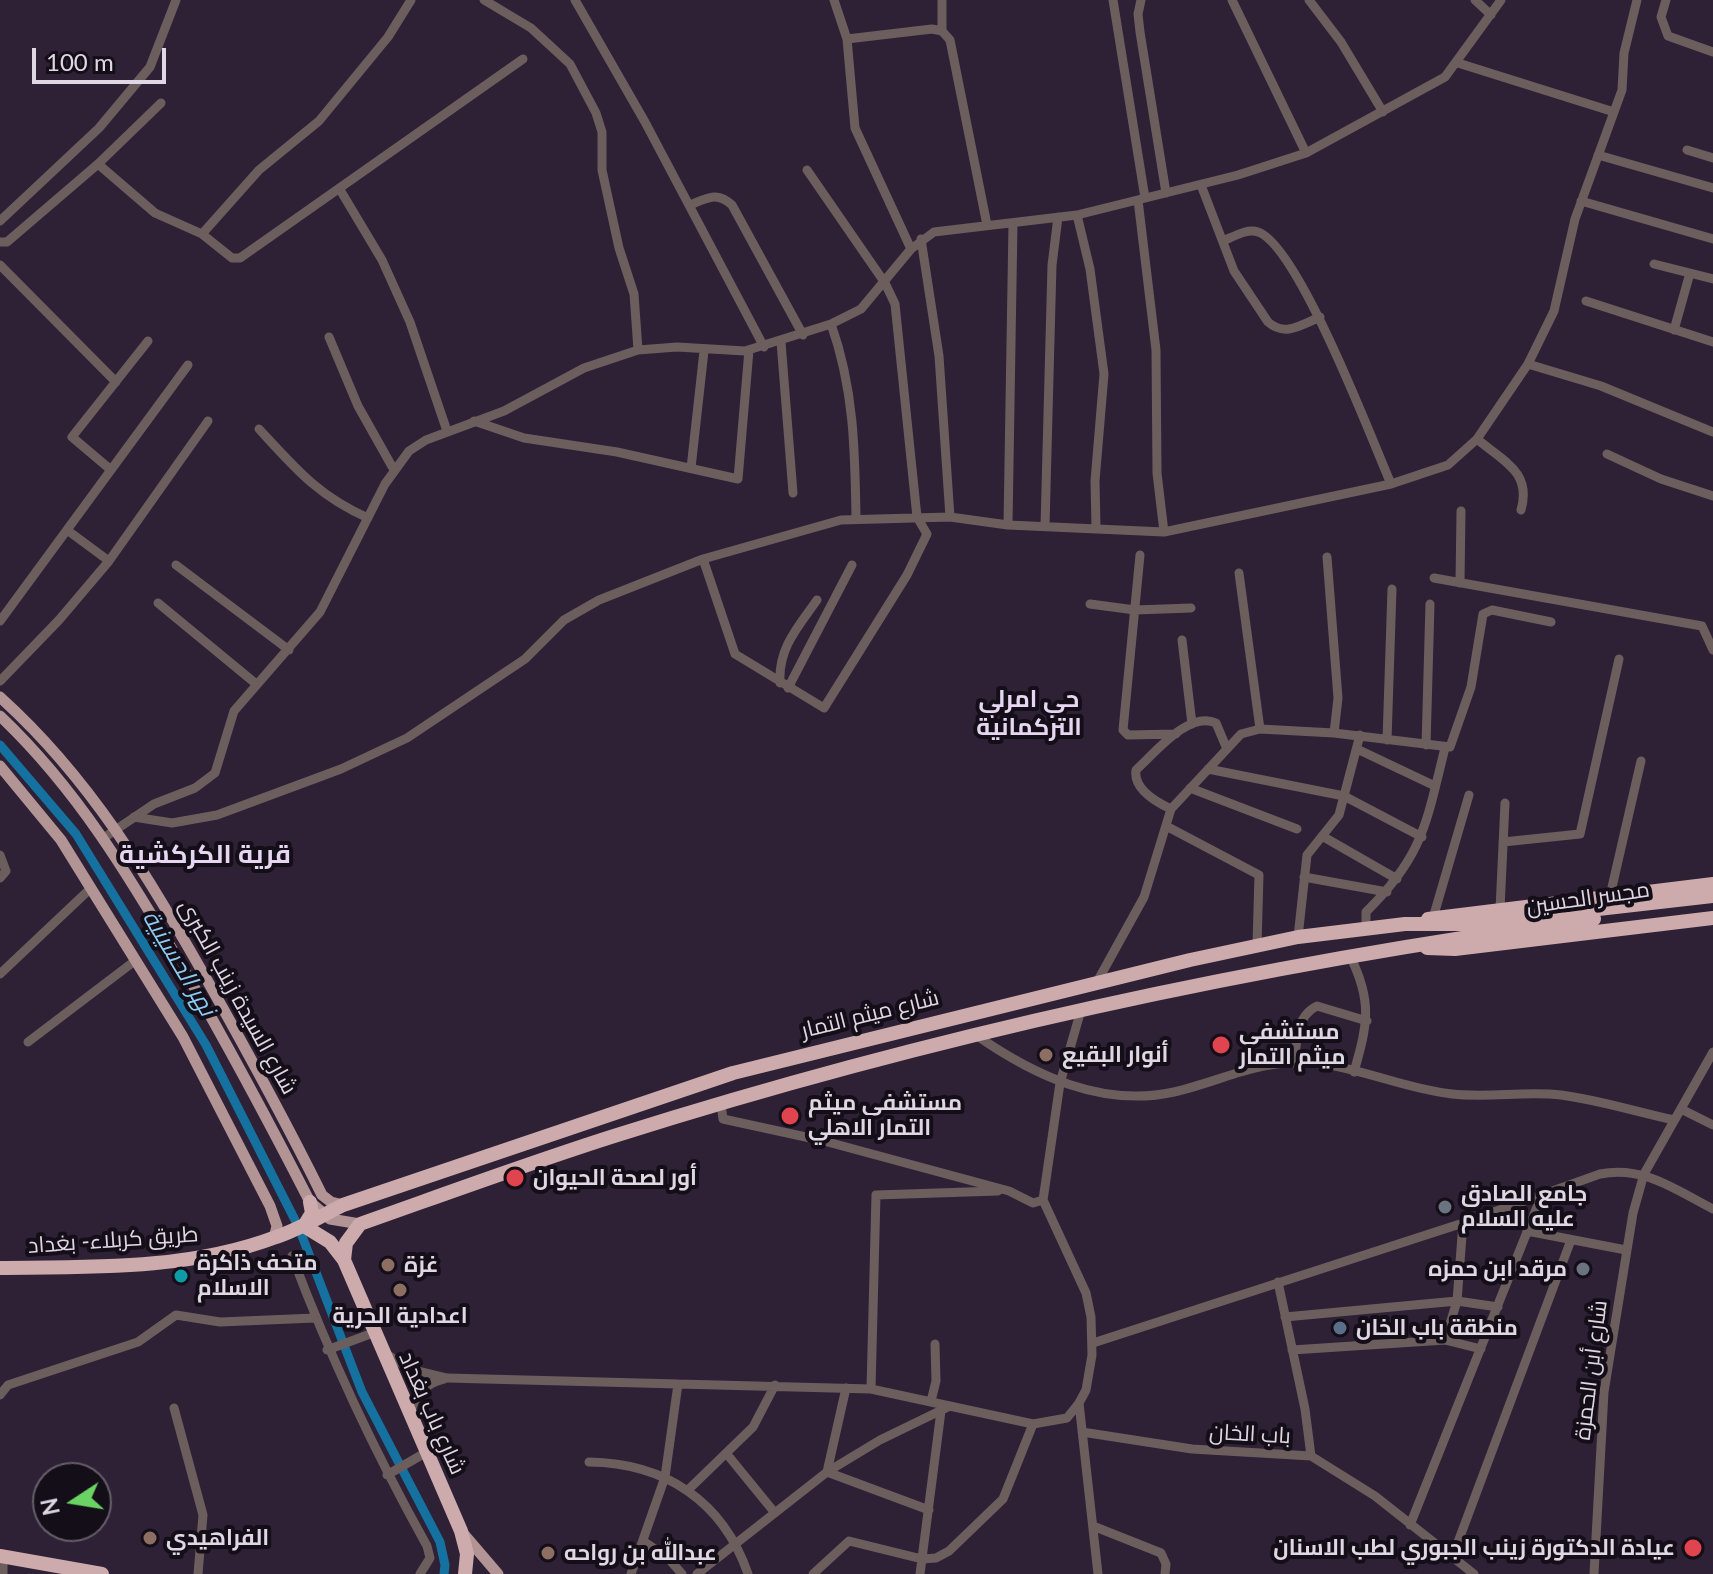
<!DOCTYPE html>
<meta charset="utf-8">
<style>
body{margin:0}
#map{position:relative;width:1713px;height:1574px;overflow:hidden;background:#2e2136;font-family:Lato,sans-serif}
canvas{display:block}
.north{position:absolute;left:32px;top:1462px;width:80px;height:80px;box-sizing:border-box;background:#130e17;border:2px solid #655e69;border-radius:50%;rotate:258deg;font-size:22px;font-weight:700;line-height:32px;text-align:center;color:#e0d7e5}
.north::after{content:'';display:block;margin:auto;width:28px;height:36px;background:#6ad363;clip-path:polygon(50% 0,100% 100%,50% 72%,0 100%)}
.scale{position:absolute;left:32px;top:48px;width:134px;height:36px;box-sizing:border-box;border:4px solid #e0d7e5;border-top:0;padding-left:10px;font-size:24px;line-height:28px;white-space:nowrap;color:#e0d7e5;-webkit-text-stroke:6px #130e17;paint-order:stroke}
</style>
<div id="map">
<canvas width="1713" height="1574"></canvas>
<div class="north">N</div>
<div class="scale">100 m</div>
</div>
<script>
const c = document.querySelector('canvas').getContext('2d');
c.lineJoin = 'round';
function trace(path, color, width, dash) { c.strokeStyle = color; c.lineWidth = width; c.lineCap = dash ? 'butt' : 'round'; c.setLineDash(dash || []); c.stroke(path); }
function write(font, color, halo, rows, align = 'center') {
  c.font = font + ' Lato,Cairo,sans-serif'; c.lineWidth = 8; c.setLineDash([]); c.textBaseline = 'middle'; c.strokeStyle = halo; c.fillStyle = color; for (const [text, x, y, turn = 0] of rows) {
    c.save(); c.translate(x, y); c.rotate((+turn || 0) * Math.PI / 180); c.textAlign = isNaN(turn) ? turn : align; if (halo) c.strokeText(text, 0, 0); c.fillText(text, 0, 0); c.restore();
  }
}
trace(new Path2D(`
 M0 745 76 834 206 1045 295 1220
 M302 1236 362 1392 440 1542 445 1565 444 1574`), '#1572a0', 9);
trace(new Path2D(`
 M484 0 531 28 570 64 596 113 602 132V170L619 248 634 294 638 350
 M575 0 645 122 764 347
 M834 0 847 39 855 128 911 249
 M1113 0 1145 198
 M1141 0 1138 14 1140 32 1166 193
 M1232 0 1306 153
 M1309 0 1341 42 1383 112
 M1475 0 1491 15
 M1666 0 1661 17 1668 36 1713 52
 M942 31V0
 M847 39 932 29 942 31 950 40 987 225
 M1458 63 1614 112
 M1687 150 1713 158
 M1598 155 1713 188
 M98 164 155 213 202 234 232 258H240L523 59
 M1201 185 1234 271 1268 322C1285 337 1301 325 1320 317
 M339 188 382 260 410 322 447 431
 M1138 200 1156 350 1157 473 1164 532
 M1581 201 1713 239
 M690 205C707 198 717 191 732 205L803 335
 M1077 215 1090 269 1104 374 1095 481 1096 527
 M0 221 99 128 150 67 176 0
 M202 234 259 170 319 121 388 37 411 0
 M921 239 939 356 950 517
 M1223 241C1233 237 1247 228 1258 232 1298 245 1372 440 1391 484
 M0 242H7L98 164 161 103
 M1654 264 1713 279
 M0 265 116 382
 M1586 301 1713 342
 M831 324C854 388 855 451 856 518
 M1674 330 1690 273
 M329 337 358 406 394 470
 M781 342 793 493
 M1528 364 1601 386 1713 432
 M474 421 524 438 617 452 738 479 749 350
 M259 429C295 468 318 496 368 518
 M1477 439C1503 461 1532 472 1521 510
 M1607 454 1661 479 1713 496
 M691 468 704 351
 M111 470 72 437 148 341
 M1008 525 1013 223
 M1045 526 1052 265 1058 217
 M67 530 109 561
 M1140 555 1123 730 1128 735 1176 734
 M1327 557 1338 698 1334 733
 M703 559 735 654 824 708 907 575 927 534 917 517 895 304 885 283 807 170
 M176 565 289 650
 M1239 573 1260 729
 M1434 578 1702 626 1713 650
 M1460 583 1461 511
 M158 603 255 683
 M1090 604 1135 610 1191 608
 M0 621 188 365
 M1182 640 1192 724
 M0 681 59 620 109 561 208 421
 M780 683C778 648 798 627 817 600
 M788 688 852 565
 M1387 740 1392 589
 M1426 745 1430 604
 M1357 749 1435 786
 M1208 769 1344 796 1422 837
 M1190 788 1297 829
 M1171 809C1156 802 1133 789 1136 770 1154 754 1189 710 1216 723L1227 749
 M134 817 172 823 217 815 341 769 407 738 525 659 564 620 599 600 703 559 841 520 950 517 1008 525 1164 532 1391 484 1448 465 1477 439 1528 364 1554 311 1575 219 1622 90 1624 53 1637 0
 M1168 827 1259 875 1257 945
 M1322 836 1397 879
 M105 837 154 804 195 788 215 773 234 711 320 612 385 484 409 451 426 440 504 411 584 368 638 350 677 347 745 351 831 324 861 309 911 249 934 232 1077 215 1238 175 1306 153 1445 77 1501 0
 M1503 842 1580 834 1619 659
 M0 855 6 871 0 878
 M1304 877 1387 892
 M1610 896 1641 761
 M1500 909 1505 803
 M1433 918 1469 795
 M1366 929V912C1424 855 1426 823 1445 748
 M1298 937 1307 855 1339 815 1360 735
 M1351 958C1373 1003 1367 1026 1354 1072
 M0 974 91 888
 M1097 982 1144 897 1171 809 1241 734 1260 729 1334 733 1450 747 1471 687 1483 614 1492 610 1551 622
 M1081 1010 1060 1083 1043 1200 1086 1293 1091 1317 1092 1355 1086 1390 1079 1403 1098 1574
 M976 1035C1033 1075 1102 1108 1174 1092 1222 1081 1259 1059 1310 1063 1358 1066 1404 1089 1452 1094 1488 1098 1525 1091 1561 1095 1599 1100 1637 1112 1674 1120
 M28 1042 136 960
 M1295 1063C1296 1042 1296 1016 1317 1006L1367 1021
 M721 1104 723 1119 824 1141 1009 1191 1033 1203 1043 1200
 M1681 1109 1713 1125
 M1527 1231 1626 1250
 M292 1256C330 1357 374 1451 427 1546L430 1558 420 1574
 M1278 1282 1305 1409 1311 1456
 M1285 1317 1457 1301 1498 1307
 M1445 1340 1457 1301 1463 1223
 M1093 1343 1463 1223 1600 1174C1643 1165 1676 1190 1713 1209
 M327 1350 373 1333
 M1292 1350 1445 1340 1481 1349
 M388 1355 410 1369 447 1378 871 1389 1033 1424 1067 1418 1079 1403
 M846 1388 827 1472 929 1510
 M871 1389 876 1195 998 1191
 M0 1395 8 1385 138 1342 176 1315 220 1322 315 1318
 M931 1401 936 1381 935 1344
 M174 1408 203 1515 198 1574
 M410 1415C414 1396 425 1383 444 1379
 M1082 1432 1192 1449 1311 1456 1375 1496 1474 1574
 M726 1453 775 1513
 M589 1462C665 1463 723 1501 748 1574
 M387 1475 425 1453
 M689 1489 753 1427 775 1385
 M1410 1525 1541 1197
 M1093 1526 1161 1553 1166 1564 1165 1574
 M643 1541 668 1558 682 1574
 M3 1556V1574
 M1452 1558 1571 1240
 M631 1574 665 1477 678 1384
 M697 1574 827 1472 880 1440 950 1406
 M813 1574 849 1541 922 1559 936 1558 949 1551 1003 1499 1033 1424
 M920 1574 941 1411
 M1594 1574 1604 1392 1633 1213 1644 1174 1713 1052`), '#6d5e5e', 9);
trace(new Path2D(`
 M0 697C91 779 147 875 207 980 247 1051 286 1122 322 1195L331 1202 343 1205
 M0 716C77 789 129 876 182 966 227 1044 269 1122 310 1202L330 1219 360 1224
 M0 766 61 840 183 1037 270 1206 277 1226 274 1238
 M462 1532 498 1574`), '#b29495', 11);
trace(new Path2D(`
 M1428 919 1713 884
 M1427 948 1455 949 1713 918
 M304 1226 330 1242 344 1260 461 1531 467 1554 465 1574
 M304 1226 312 1213 310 1202
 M344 1260 346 1243 360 1224C445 1194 529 1163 614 1136 933 1035 1263 963 1594 919
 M0 1268C91 1267 189 1270 276 1237 300 1229 321 1216 343 1205L733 1073 1190 960 1298 937 1405 924H1467L1713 896
 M0 1556 102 1574`), '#cdaaab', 14);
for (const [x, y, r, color] of [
 [1221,1045,10,"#e0444e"],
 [1046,1055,8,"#8d6e63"],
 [790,1116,10,"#e0444e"],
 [515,1178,10,"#e0444e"],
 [1445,1207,8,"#6b7280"],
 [388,1265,8,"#8d6e63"],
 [1583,1269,8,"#6b7280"],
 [181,1276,8,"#0f9aa8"],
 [400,1290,8,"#8d6e63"],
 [1340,1328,8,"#5c6f8a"],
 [150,1538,8,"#8d6e63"],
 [1693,1548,10,"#e0444e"],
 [548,1553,8,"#8d6e63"]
]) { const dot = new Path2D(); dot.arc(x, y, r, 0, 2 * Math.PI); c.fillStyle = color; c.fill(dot); trace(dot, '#130e17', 3); }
write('22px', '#e0d7e5', '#130e17', [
 ["مجسر الحسين",1588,898,-8],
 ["شارع السيدة زينب الكبرى",238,997,61],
 ["شارع ميثم التمار",870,1014,-14],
 ["طريق كربلاء- بغداد",113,1240,-4],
 ["شارع أبن الحمزة",1591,1370,-83],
 ["شارع باب بغداد",432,1413,66],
 ["باب الخان",1250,1434,3]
]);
write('bold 22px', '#e0d7e5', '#130e17', [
 ["مستشفى",1239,1032],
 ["ميثم التمار",1239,1057],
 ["أنوار البقيع",1062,1055],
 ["مستشفى ميثم",808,1103],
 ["التمار الاهلي",808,1128],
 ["أور لصحة الحيوان",533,1178],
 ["جامع الصادق",1461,1194],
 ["عليه السلام",1461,1219],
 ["متحف ذاكرة",197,1263],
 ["الاسلام",197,1288],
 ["غزة",404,1265],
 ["مرقد ابن حمزه",1567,1269,"right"],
 ["اعدادية الحرية",400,1316,"center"],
 ["منطقة باب الخان",1356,1328],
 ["الفراهيدي",166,1538],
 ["عيادة الدكتورة زينب الجبوري لطب الاسنان",1675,1548,"right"],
 ["عبدالله بن رواحه",564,1553]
], 'left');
write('bold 24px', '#e7d6f2', '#130e17', [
 ["حي امرلي",1029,699],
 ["التركمانية",1029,727]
]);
write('italic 24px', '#8dcaf1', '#130e17', [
 ["نهر الحسينية",179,963,59]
]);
write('bold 26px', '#e7d6f2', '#130e17', [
 ["قرية الكركشية",205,855]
]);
</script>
